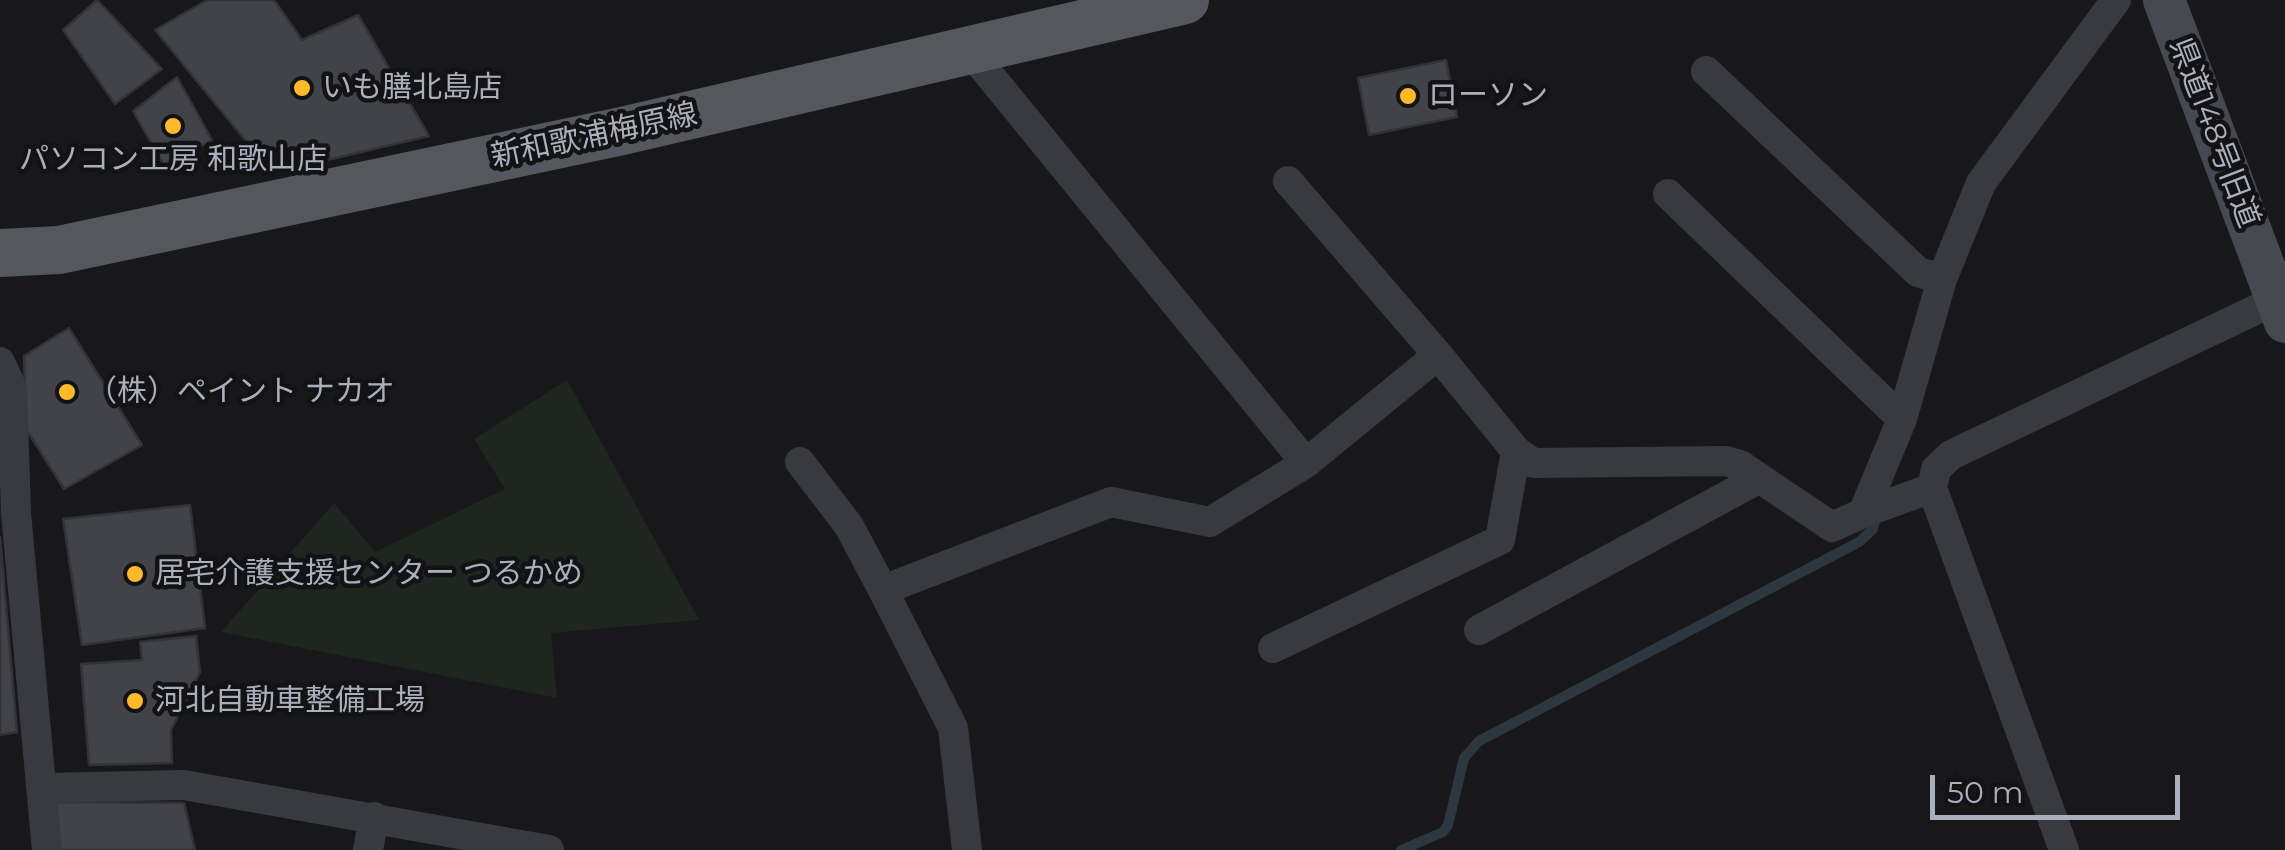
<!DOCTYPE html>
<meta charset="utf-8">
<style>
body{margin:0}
#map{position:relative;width:2285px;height:850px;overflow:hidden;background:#18181b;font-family:Montserrat,sans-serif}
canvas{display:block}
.scale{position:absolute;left:1930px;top:775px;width:250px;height:45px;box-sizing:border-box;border:5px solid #aaafbb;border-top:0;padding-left:12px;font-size:30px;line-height:35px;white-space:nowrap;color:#aaafbb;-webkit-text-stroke:8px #131316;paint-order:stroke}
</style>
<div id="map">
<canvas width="2285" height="850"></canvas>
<div class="scale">50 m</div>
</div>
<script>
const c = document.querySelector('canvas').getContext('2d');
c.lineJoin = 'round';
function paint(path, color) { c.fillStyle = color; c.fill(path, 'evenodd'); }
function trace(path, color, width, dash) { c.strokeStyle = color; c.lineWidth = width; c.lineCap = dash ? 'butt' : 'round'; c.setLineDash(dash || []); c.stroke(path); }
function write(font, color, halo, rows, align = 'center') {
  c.font = font + ' Montserrat,"Noto Sans JP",sans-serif'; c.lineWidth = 9; c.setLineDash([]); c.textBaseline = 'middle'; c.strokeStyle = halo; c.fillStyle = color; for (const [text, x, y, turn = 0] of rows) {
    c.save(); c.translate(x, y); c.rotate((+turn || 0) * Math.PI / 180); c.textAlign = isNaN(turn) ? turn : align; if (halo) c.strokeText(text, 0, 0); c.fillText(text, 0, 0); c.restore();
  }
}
paint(new Path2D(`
 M567 380 699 620 551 633 557 698 221 632 334 503 375 552 505 489 474 439Z`), '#1e261f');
trace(new Path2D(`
 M1401 850 1443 832 1448 825 1464 758 1479 741 1859 542 1873 529 1877 515`), '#2d3740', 10);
const building = new Path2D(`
 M97 0 162 69 115 104 63 30Z
 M207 0H274L302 40 358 15 429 136 272 173 155 30Z
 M1446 60 1457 117 1369 135 1358 78Z
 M177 77 212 140 165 167 133 111Z
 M69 328 142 445 64 489 26 429 24 356Z
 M190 505 205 628 82 645 63 519Z
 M0 537 17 732 0 735Z
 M196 636 200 672 171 730 172 763 89 765 81 664 142 660 140 642Z
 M56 802 184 803 195 850H59Z`);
paint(building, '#424348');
trace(building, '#323237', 2.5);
trace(new Path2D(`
 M969 50 1306 463 1438 355 1516 451 1533 463 1726 461 1740 465 1832 527 1863 513
 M1706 71 1918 272 1942 279
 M1288 181 1438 355
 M1668 194 1902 419
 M0 362 12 388 16 513 47 850
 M800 462 849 526 883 590 1111 502 1210 522 1306 463
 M1932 488 1863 513 1902 419 1942 279 1981 183 2116 0
 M883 590 953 728 967 850
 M1479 630 1758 479
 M1273 648 1500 540 1516 451
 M43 788 184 785 549 850
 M368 850 374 817
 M2064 850 1932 488 1936 469 1951 455 2276 300`), '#393a40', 30);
trace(new Path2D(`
 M2164 0 2285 322`), '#474950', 42);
trace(new Path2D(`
 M0 253 59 250 622 131 1185 0`), '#55575f', 48);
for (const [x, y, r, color] of [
 [302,88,10,"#ffba2c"],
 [1408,96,10,"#ffba2c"],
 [173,126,10,"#ffba2c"],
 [67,392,10,"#ffba2c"],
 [135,574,10,"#ffba2c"],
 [135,701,10,"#ffba2c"]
]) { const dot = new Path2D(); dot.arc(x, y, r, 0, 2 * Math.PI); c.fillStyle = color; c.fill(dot); trace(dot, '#131316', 4); }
write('30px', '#aaafbb', '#131316', [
 ["いも膳北島店",322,88],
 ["ローソン",1428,96],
 ["パソコン工房 和歌山店",173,160,"center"],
 ["（株）ペイント ナカオ",87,392],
 ["居宅介護支援センター つるかめ",155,574],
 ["河北自動車整備工場",155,701]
], 'left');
write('30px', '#aaafbb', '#131316', [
 ["県道148号旧道",2214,133,69],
 ["新和歌浦梅原線",594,136,-12]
]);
</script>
